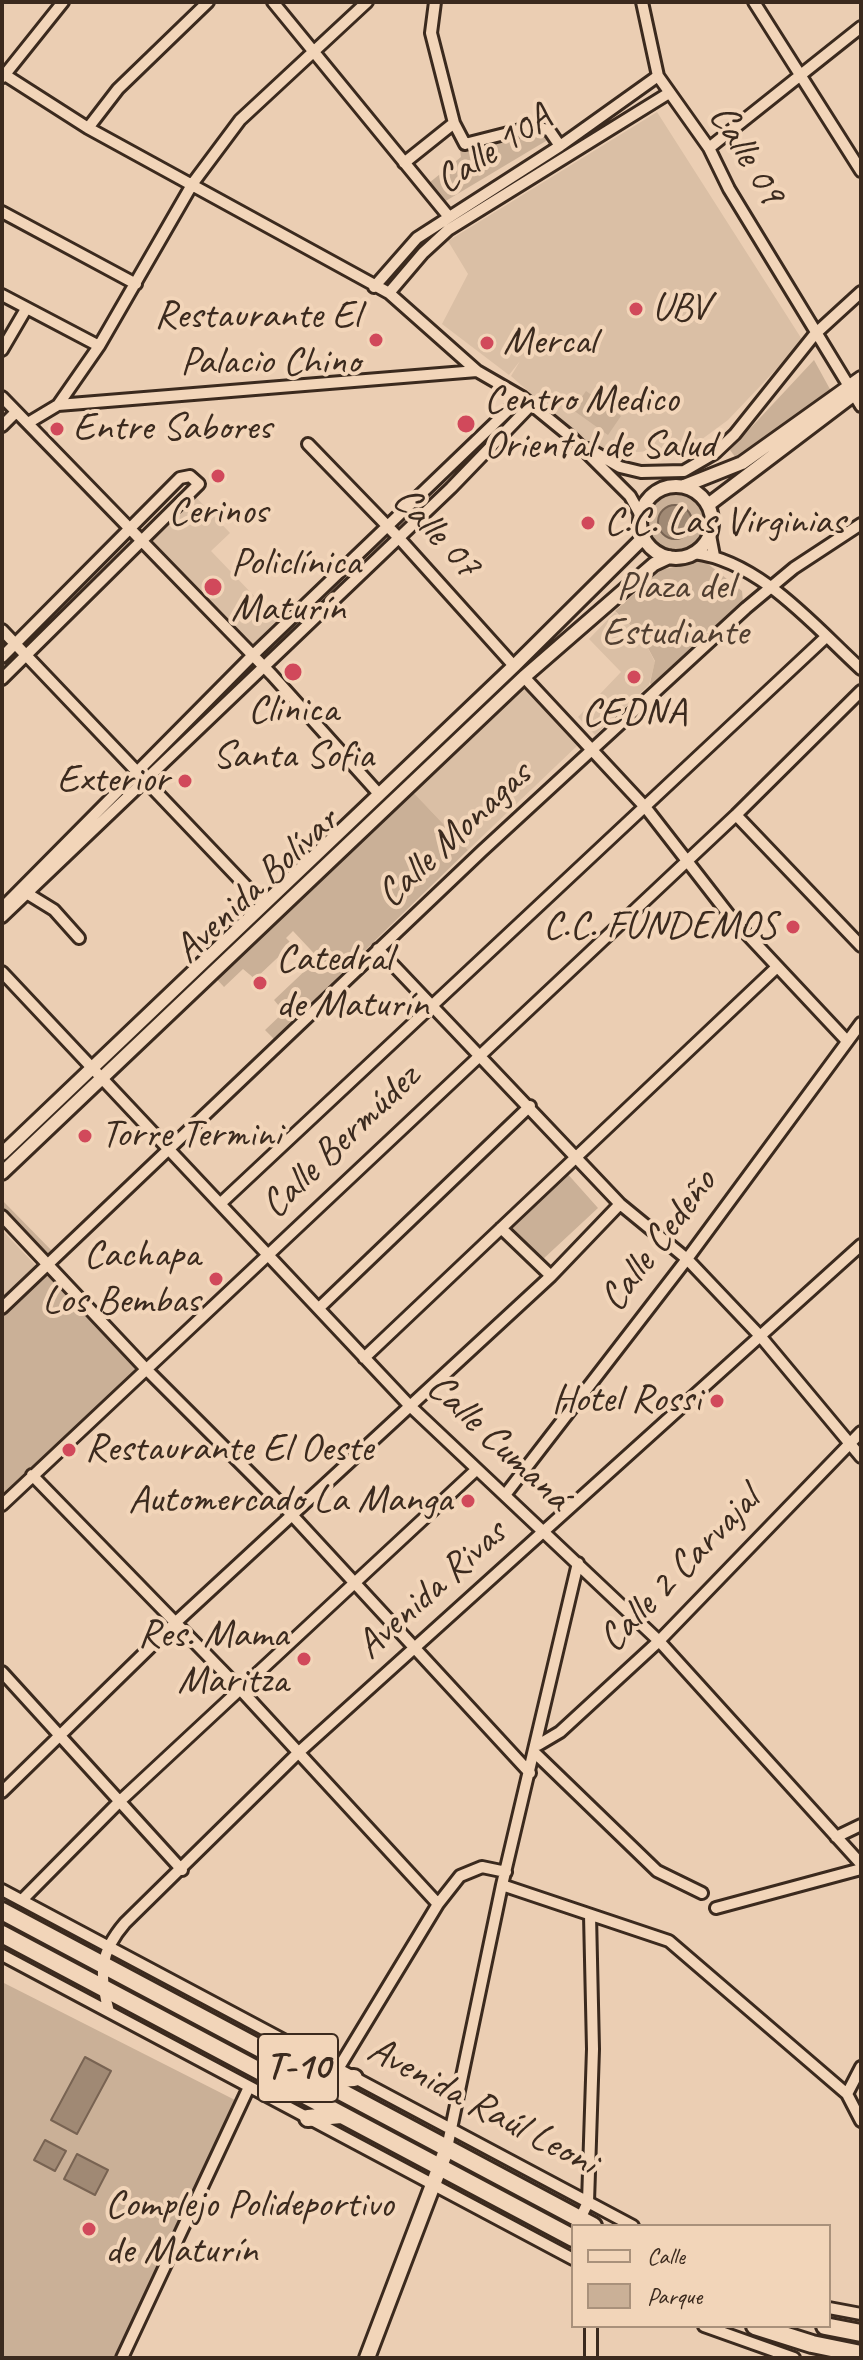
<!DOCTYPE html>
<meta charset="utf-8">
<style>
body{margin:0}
#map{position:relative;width:863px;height:2360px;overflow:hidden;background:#ebceb3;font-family:Caveat,sans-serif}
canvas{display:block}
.frame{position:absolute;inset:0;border:4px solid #3b2a1e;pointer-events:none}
.legend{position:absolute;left:571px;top:2224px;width:260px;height:104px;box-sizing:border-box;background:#f2d5b9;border:2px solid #a9917b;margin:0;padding:10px 14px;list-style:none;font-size:24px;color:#3b2a1e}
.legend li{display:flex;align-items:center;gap:16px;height:40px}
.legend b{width:40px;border:2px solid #a9917b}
</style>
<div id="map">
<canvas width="863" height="2360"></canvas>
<div class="frame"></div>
<ul class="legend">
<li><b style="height:10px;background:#f2d5b9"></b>Calle</li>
<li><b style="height:22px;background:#cab097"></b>Parque</li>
</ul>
</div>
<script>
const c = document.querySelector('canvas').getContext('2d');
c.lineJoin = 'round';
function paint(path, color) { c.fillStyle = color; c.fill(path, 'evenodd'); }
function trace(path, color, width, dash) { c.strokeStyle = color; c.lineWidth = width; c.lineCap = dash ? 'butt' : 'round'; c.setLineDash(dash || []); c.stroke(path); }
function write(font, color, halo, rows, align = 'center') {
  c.font = font + ' Caveat,sans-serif'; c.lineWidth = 8; c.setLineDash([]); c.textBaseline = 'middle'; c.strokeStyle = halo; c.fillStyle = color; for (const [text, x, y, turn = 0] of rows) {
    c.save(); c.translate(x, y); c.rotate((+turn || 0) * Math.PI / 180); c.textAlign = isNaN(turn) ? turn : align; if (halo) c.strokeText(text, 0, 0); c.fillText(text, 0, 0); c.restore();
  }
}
paint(new Path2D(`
 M657 112 803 341 728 420 690 448 611 454 578 436 511 376 520 361 509 375 442 324 468 274 448 241Z
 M194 495 230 533 211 551 279 622 246 655 141 545Z
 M615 612 641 635 655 662 649 685 595 735 578 717 621 672 589 639Z
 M524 688 578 745 468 850 411 790Z
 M2 1230 39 1269 2 1304Z`), '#dabfa5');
paint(new Path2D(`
 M530 129 547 132 551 138 444 202 429 183 461 157 460 150Z
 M814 360 831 391 736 458 730 450Z
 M586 391 621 416 608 435 573 410Z
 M644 521a30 30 0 1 1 60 0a30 30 0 1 1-60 0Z
 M703 560 742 591 743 602 654 687 650 683 655 661 641 635 615 611 661 570Z
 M411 790 468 850 274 1039 265 1030 284 1012 274 1000 311 965 317 971 324 964 293 931 286 938 292 944 255 979 243 969 224 987 213 975Z
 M565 1171 598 1208 541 1261 508 1224Z
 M2 1200 57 1256 49 1263 145 1368 2 1504V1308L48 1264 2 1216Z
 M2 1982 235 2100 119 2358H2Z`), '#cab097');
const water = new Path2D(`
 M658 522a17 17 0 1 1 34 0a17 17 0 1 1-34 0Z
 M85 2057 111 2071 77 2134 51 2120Z
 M45 2140 66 2151 55 2171 34 2160Z
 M77 2154 108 2170 95 2195 64 2179Z`);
paint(water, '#a08974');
trace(water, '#786352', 2);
const minor = new Path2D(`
 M273 2 449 217
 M435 2 431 33 454 123 465 144 532 127 549 130 560 146
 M642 2 658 76 709 148 729 189 861 406
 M754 2 861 171
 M2 73 88 128 389 293 477 371 522 397 571 437 630 496 640 514
 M3 77 63 2
 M88 128 118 89 208 2
 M709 148 861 27
 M404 163 454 123
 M2 212 136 284
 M374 287 417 238 560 146 658 76
 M389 293 423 253 448 230 669 93
 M2 295 99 346
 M2 350 26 309
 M2 397 272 675 379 794
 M58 405 477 371
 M28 423 58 405 99 346 193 183 240 120 367 2
 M2 426 16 412
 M308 444 398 537 514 666
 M589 449 620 467 641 472 684 471 715 453 735 434 815 334 861 292
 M710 535 714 556
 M694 553C760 561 814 626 861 669
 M2 630 263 904
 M2 657 180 478 190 476 199 484 2 679
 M524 677 646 808 729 915 847 1041
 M736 815 861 946
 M28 894 54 910 79 938
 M2 908 253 655 522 397
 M2 917 451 488 531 405
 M378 949 620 1204 687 1259 761 1337 861 1457
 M2 972 409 1405 659 1641 861 1864
 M221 1203 826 637
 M2 1216 145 1368 292 1515 530 1773
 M501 1228 551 1276
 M2 1308 482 851 746 608 794 568 861 524
 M319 1308 530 1106
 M364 1358 777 967
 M32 1475 240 1689 438 1904
 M505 1495 687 1259 861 1023
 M2 1505 736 815 861 691
 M2 1672 182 1870
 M538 1745 560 1732 659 1641 861 1432
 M536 1754 657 1871 702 1893
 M2 1792 175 1623 551 1276 620 1204
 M836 1837 861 1825
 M502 1885 669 1941 847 2094 861 2121
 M2 1890 633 2226
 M22 1900 120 1801 476 1470
 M716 1908 861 1869
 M2 1955 573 2259
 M109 2012C99 1975 99 1953 125 1923L299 1752 861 1245
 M338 2069 438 1904 460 1876 482 1867 506 1872
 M847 2094 861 2067
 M447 2148 502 1885 578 1563
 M580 2219 588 2202 593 2049 590 1915
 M829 2308 861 2314
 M704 2326 794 2358
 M122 2358 249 2087
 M591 2358V2326`);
const tertiary = new Path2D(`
 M640 522a36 36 0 1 1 72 0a36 36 0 1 1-72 0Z
 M684 486 742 463 861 378
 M708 505 861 389
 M2 1154 514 666 643 538
 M2 1173 524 677 654 564 669 557`);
const secondary = new Path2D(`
 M367 2358 447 2148`);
const trunk = new Path2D(`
 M2 1911 593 2226
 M2 1934 573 2238
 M320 2080 354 2078
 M308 2118 341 2115
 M755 2326 812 2344 861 2354
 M825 2326 861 2333`);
trace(minor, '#3b2a1e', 16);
trace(tertiary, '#3b2a1e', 18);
trace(secondary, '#3b2a1e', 20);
trace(trunk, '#3b2a1e', 22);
trace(minor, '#f2d5b9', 10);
trace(tertiary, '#f2d5b9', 12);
trace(secondary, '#f2d5b9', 14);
trace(trunk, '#f2d5b9', 16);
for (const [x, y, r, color] of [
 [636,309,8,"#d1495b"],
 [376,340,8,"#d1495b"],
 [487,343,8,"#d1495b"],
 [466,424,10,"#d1495b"],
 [57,429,8,"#d1495b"],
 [218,476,8,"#d1495b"],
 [588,523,8,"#d1495b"],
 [213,587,10,"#d1495b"],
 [293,672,10,"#d1495b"],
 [634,677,8,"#d1495b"],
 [185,781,8,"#d1495b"],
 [793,927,8,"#d1495b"],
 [260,983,8,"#d1495b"],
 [85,1136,8,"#d1495b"],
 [216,1279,8,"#d1495b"],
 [717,1401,8,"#d1495b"],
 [69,1450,8,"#d1495b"],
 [468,1501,8,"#d1495b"],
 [304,1659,8,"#d1495b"],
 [89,2229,8,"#d1495b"]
]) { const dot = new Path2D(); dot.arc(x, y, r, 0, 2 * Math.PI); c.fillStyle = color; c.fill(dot); trace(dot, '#f2d5b9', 3); }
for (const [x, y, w] of [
 [298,2068,80]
]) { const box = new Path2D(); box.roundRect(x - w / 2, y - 34, w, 68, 6); c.fillStyle = '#f2d5b9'; c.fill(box); trace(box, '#3b2a1e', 2); }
write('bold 38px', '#3b2a1e', null, [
 ["T-10",298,2068]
]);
write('40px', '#3b2a1e', '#f2d5b9', [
 ["Calle 10A",494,150,-33],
 ["Calle 09",746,155,59],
 ["Calle 07",436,533,47],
 ["Calle Monagas",455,835,-43],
 ["Avenida Bolívar",257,886,-43],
 ["Calle Bermúdez",341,1142,-44],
 ["Calle Cedeño",659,1241,-53],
 ["Calle Cumaná",498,1443,43],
 ["Calle 2 Carvajal",680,1570,-46],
 ["Avenida Rivas",432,1590,-42],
 ["Avenida Raúl Leoni",482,2107,28]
]);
write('40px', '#3b2a1e', '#f2d5b9', [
 ["UBV",652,309],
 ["Restaurante El",360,317,"right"],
 ["Palacio Chino",360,363,"right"],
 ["Mercal",503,343],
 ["Centro Medico",484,401],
 ["Oriental de Salud",484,447],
 ["Entre Sabores",73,429],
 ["Cerinos",218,513,"center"],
 ["C.C. Las Virginias",604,523],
 ["Policlínica",231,564],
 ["Maturín",231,610],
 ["Clinica",293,711,"center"],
 ["Santa Sofia",293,757,"center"],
 ["CEDNA",634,714,"center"],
 ["Exterior",169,781,"right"],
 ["C.C. FUNDEMOS",777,927,"right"],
 ["Catedral",276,960],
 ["de Maturín",276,1006],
 ["Torre Termini",101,1136],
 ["Cachapa",200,1256,"right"],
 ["Los Bembas",200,1302,"right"],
 ["Hotel Rossi",701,1401,"right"],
 ["Restaurante El Oeste",85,1450],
 ["Automercado La Manga",452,1501,"right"],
 ["Res. Mama",288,1636,"right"],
 ["Maritza",288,1682,"right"],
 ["Complejo Polideportivo",105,2206],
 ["de Maturín",105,2252]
], 'left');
write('40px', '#503e30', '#f2d5b9', [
 ["Plaza del",675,588],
 ["Estudiante",675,634]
]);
</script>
